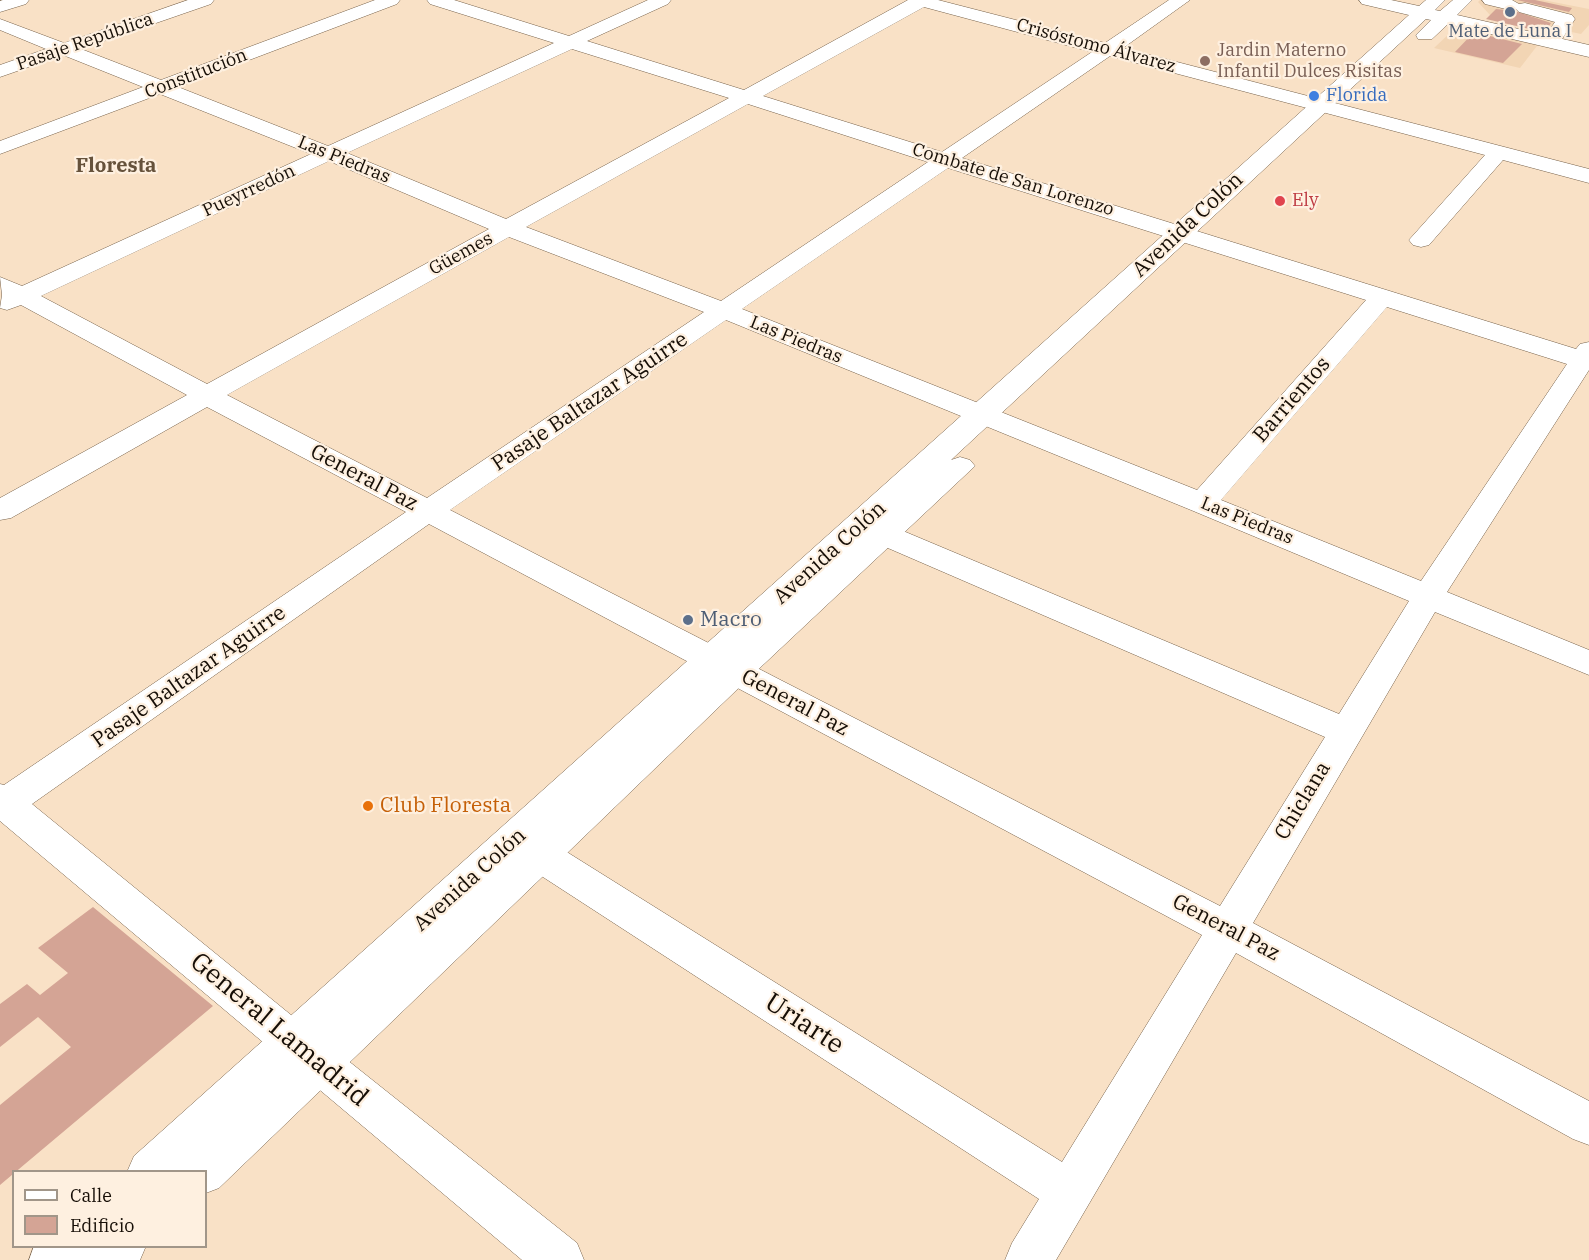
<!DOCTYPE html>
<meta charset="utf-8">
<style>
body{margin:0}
#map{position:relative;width:1589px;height:1260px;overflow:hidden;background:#f9e1c6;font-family:"IBM Plex Serif",serif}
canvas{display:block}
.legend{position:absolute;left:12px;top:1170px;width:195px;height:78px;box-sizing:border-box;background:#fef0e0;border:2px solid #a19689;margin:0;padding:8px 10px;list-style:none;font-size:18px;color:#160e06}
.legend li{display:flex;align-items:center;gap:12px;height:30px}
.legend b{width:30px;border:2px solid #a19689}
</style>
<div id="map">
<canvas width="1589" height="1260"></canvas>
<ul class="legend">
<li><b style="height:8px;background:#fff"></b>Calle</li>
<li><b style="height:16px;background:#d4a495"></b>Edificio</li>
</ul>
</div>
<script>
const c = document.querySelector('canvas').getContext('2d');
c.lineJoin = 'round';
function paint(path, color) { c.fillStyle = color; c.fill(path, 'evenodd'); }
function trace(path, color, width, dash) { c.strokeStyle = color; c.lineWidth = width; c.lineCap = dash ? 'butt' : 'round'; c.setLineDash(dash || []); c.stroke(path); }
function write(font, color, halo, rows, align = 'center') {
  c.font = font + ' "IBM Plex Serif",serif'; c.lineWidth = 4.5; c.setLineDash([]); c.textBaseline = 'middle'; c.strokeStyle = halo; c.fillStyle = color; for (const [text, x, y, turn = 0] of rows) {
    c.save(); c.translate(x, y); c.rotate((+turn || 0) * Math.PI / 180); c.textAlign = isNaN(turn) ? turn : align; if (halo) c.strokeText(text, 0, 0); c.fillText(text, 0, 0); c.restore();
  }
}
paint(new Path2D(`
 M1480 0H1543L1589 9V25L1581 34 1490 15 1478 2Z
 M1481 28 1540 42 1520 68 1434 48 1451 32Z`), '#f2d5b4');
paint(new Path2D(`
 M1517 0H1535L1572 8 1569 12Z
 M1496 9 1515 11 1551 23 1549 26 1540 24 1534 30 1486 19Z
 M1474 32 1522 44 1503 63 1455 52Z
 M93 907 213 1006 0 1185V1105L71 1047 38 1017 0 1047V1004L27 984 40 995 68 973 38 948Z`), '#d4a495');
const minor = new Path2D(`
 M3 0H29L26 4 0 12V1Z
 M188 0H214L211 4 81 49 161 80 375 0H400L397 4 178 87 328 146 554 43 430 4 427 0H454L569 36 648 0H671L668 4 587 41 744 90 908 0H938L1105 43 1169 0H1190L1123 48 1589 169V183L1503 160 1429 245 1421 247 1413 245 1409 240 1485 155 1110 56 962 158 1576 349 1580 344 1589 342V370L1447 592 1589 650V675L1435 612 1253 923 1589 1101V1145L1573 1139 1236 953 1056 1260H1005L1012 1243 1039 1199 526 866 521 855 526 844 540 840 554 844 1062 1162 1202 935 429 524 32 804 307 1028 577 1243 584 1260H522L0 821V784L4 785 406 512 207 407 11 518 0 520V498L187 395 21 305 7 310 0 308 2 295 0 277 22 286 311 154 160 94 0 154V141L143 87 63 55 0 77V65L46 49 0 30V19L64 43ZM924 7 1092 52 942 152 763 96ZM572 49 729 98 506 219 347 153ZM748 104 928 162 721 301 526 227ZM329 161 489 229 207 384 41 296ZM948 168 1366 300 1197 490 742 309ZM509 237 704 312 427 498 227 395ZM1387 307 1567 364 1421 581 1221 500ZM726 320 1191 510 1409 601 1339 714 896 528 885 525 874 528 870 535 874 542 1325 737 1220 906 450 510Z
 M1482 0H1512L1519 4 1525 3 1572 15 1575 19 1562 39H1548L1546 35 1555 22 1519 12 1516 9 1510 10 1485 4Z`);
const major = new Path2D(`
 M1359 0H1391L1419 6 1426 0H1445L1435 10 1440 11 1453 0H1472L1457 15 1589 45V57L1448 24 1432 39H1418L1416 35 1431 20 1426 19 951 460 960 457 970 460 975 466 747 680 219 1188 206 1193V1172H127L134 1156 1409 15 1362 4Z
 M34 1246H146L140 1260H29Z`);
trace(minor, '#77624b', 1);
trace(major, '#77624b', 1);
paint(minor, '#fff');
paint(major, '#fff');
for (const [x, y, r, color] of [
 [1510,12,6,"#5c6f8a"],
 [1205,61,6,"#8d6e63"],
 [1314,96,6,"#3f7fe0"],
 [1280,201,6,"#e0444e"],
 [688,620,6,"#5c6f8a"],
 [368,806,6,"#e8710a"]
]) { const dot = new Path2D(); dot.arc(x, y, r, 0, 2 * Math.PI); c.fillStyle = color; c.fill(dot); trace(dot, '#fef0e0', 2); }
write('18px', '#4e5e75', '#fef0e0', [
 ["Mate de Luna I",1510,32]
]);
write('18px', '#160e06', '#fef0e0', [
 ["Pasaje República",85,42,-19],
 ["Crisóstomo Álvarez",1096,46,15],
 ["Constitución",196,74,-21],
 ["Las Piedras",344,160,22],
 ["Combate de San Lorenzo",1013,180,17],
 ["Pueyrredón",249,191,-25],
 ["Güemes",461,254,-29],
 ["Las Piedras",796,340,22],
 ["Las Piedras",1247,521,22]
]);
write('18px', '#785e54', '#fef0e0', [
 ["Jardin Materno",1217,51],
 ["Infantil Dulces Risitas",1217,72]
], 'left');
write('18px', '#366cbe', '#fef0e0', [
 ["Florida",1326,96]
], 'left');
write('18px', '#be3a42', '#fef0e0', [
 ["Ely",1292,201]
], 'left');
write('bold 20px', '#66523b', '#fef0e0', [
 ["Floresta",116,166]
]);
write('21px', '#160e06', '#fef0e0', [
 ["Avenida Colón",1188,225,-43],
 ["Barrientos",1292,400,-49],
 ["Pasaje Baltazar Aguirre",590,402,-34],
 ["General Paz",364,478,28],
 ["Avenida Colón",830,553,-42],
 ["Pasaje Baltazar Aguirre",189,677,-35],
 ["General Paz",795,703,28],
 ["Chiclana",1303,801,-59],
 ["Avenida Colón",470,880,-42],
 ["General Paz",1226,928,28]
]);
write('21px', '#4e5e75', '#fef0e0', [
 ["Macro",700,620]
], 'left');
write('21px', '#c56008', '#fef0e0', [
 ["Club Floresta",380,806]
], 'left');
write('26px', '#160e06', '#fef0e0', [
 ["Uriarte",804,1024,33],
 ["General Lamadrid",279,1030,40]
]);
</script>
